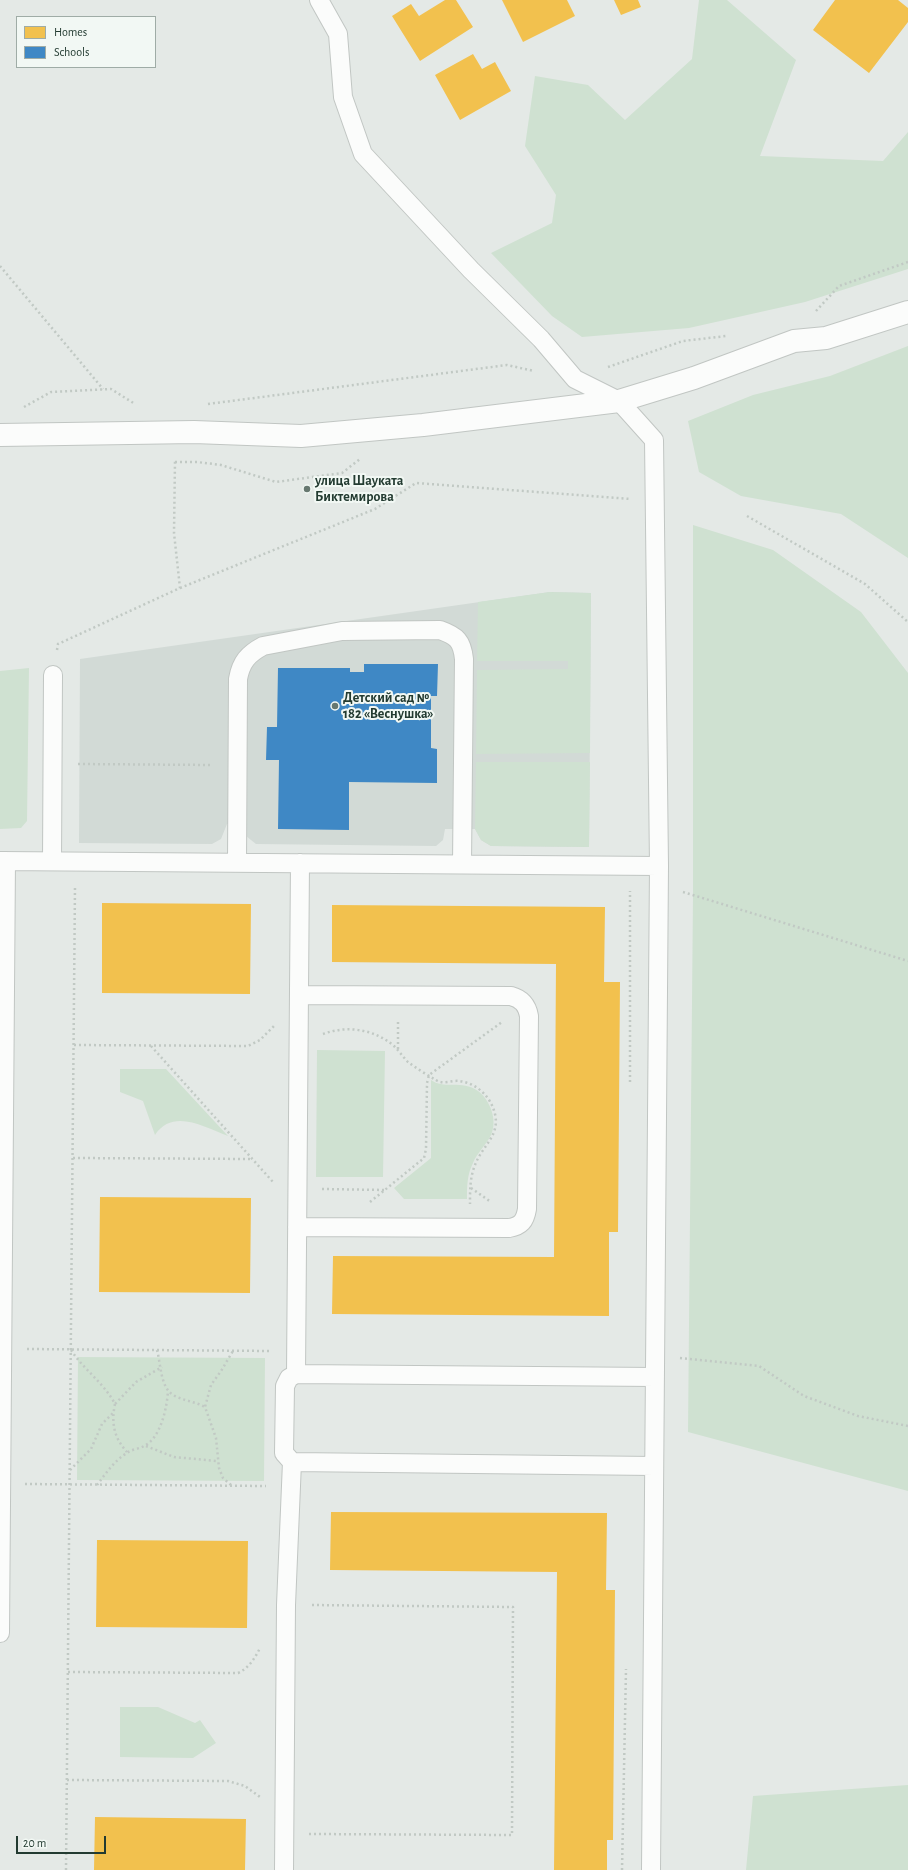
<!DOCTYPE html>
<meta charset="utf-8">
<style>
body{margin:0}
#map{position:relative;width:908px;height:1870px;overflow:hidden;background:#e4e9e6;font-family:"Alegreya Sans",sans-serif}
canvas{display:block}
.legend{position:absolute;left:16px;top:16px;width:140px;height:52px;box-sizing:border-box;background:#f2f8f4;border:1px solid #9faca6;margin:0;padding:5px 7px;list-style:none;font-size:12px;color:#233b31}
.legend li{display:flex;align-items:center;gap:8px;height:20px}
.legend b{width:20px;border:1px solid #9faca6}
.scale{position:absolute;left:16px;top:1836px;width:90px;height:18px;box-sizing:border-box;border:2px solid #233b31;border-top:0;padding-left:5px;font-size:12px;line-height:14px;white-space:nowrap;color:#233b31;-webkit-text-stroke:3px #f2f8f4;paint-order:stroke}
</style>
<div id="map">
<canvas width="908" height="1870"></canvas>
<ul class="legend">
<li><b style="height:11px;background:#f2c14e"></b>Homes</li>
<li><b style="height:11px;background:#3f88c5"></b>Schools</li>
</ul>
<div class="scale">20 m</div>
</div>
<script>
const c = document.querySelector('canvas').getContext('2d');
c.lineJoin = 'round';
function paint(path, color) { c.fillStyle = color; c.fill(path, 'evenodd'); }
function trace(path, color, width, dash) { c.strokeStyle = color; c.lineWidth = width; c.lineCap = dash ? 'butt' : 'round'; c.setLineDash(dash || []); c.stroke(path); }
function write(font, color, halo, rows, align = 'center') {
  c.font = font + ' "Alegreya Sans",sans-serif'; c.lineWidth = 4; c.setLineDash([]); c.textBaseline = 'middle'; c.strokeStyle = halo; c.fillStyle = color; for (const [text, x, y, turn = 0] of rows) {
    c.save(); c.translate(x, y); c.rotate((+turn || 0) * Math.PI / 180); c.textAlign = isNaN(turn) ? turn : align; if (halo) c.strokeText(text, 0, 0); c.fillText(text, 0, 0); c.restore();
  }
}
paint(new Path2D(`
 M550 592 591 593 589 847 491 846 481 840 475 829H445L443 840 436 846 256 844 246 836 242 825 227 824 221 839 212 844 79 843 80 659Z`), '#d2dad6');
paint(new Path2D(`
 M699 0H727L796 60 760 156 883 161 908 132V269L805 302 689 328 582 337 552 316 491 253 552 223 556 195 525 146 535 76 588 85 625 120 692 59Z
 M908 346V558L841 514 741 496 699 472 688 421 753 395 830 376Z
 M693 525 773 550 861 612 908 673V1491L688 1432 693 895Z
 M550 592 591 593 590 753 476 754 477 670 568 669V661H477L478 602Z
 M29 668 27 821 21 828 0 829V671Z
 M476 762H590L589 847 491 846 481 840 475 829Z
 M317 1050 385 1051 383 1177H316Z
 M120 1069H166L228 1136C204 1127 173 1108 155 1135L143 1101 120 1092Z
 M431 1080C445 1090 461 1079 478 1091 490 1100 498 1120 491 1135 486 1145 477 1153 473 1163 467 1175 467 1186 467 1199H404L394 1188 431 1158Z
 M78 1357 265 1358 264 1481 77 1480Z
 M120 1707H158L195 1723 200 1720 216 1743 193 1758 120 1757Z
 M908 1785V1870H746L753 1796Z`), '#cfe1d1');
paint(new Path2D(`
 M445 0H456L473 27 420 61 392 16 411 4 419 16Z
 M502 0H567L575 16 523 42Z
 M614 0H638L641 7 621 15Z
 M835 0H898L908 8V22L869 73 813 30Z
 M473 54 482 69 495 62 511 91 460 120 435 75Z
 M102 903 251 904 250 994 102 993Z
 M332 905 605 907 604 982H620L618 1232H609V1316L332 1314 333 1256 554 1257 556 964 332 962Z
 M100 1197 251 1198 250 1293 99 1292Z
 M331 1512 607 1513 606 1590H615L613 1840H607V1870H554L557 1572 330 1570Z
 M97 1540 248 1541 247 1628 96 1627Z
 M95 1817 246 1819 245 1870H94Z`), '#f2c14e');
paint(new Path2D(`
 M364 664H438L437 696H431V748L437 749V783L349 782V830L278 829 279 760H266L267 727H277L278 668H350V672H364Z`), '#3f88c5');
const service = new Path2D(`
 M319 0 338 34 343 97 363 154 471 270 541 339 575 379 619 401 654 440 659 866 651 1870
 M0 861 659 866
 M52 861 53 675
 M237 863 238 679C241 662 248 654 263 646L342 631 440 630C457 636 462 641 464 659L462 864
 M297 1227 509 1228C521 1226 525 1221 527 1209L529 1016C527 1005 522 999 511 996L299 995
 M296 1374 300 863
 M654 1466 292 1462 284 1453 285 1386 289 1378 296 1374 655 1377
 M0 1633 6 861
 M284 1870 286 1605 292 1462`);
const tertiary = new Path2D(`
 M0 435 194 432 301 436 423 425 619 401 694 378 794 341 826 338 908 312`);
trace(service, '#c1c6c3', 20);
trace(tertiary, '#c1c6c3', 24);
trace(new Path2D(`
 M0 266 103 389
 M816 311 839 286 908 262
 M608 367 683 341 726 336
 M208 404 507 365 534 371
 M24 407 51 392 111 389 135 404
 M175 462H197L221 465 276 482 342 473 360 459
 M747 516 865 584 908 622
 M180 588 375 509 416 483 631 499
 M57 650 58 644 180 588 174 533 175 461
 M78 764 213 765
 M683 892 908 961
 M323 1034C347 1025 374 1029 394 1046 399 1051 403 1057 408 1062 416 1068 427 1075 436 1080 443 1085 452 1080 459 1081 477 1083 491 1097 495 1114 500 1136 482 1146 475 1165 470 1177 470 1190 470 1204
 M74 1045 248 1046 260 1040 274 1026
 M151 1046 273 1182
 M398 1049V1020
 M630 1082V891
 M73 1158 252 1159
 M471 1188 491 1202
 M322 1189 385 1190
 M370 1202 424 1158 426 1149 427 1083 429 1075 502 1022
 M27 1349 272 1351
 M71 1350C84 1370 104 1383 115 1404L136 1382 162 1367
 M157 1350C161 1364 160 1389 175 1396 185 1401 196 1402 205 1407
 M680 1358 759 1366 804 1396 858 1416 908 1426
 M115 1404C111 1423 114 1438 127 1452
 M146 1446 174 1457 217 1461
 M70 1470 91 1449 102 1424 113 1413
 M25 1484 266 1486
 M97 1485C106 1473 115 1460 127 1453 132 1449 139 1449 144 1446 161 1438 167 1407 168 1391
 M231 1485 223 1478 219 1468 216 1438 205 1407 211 1385 221 1371 233 1351
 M68 1672 238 1673C249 1668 255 1658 260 1648
 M67 1780 228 1781 245 1786 260 1797
 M309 1834 512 1835 513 1607 310 1605
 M66 1870 75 886
 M622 1870 626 1669`), '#c1c9c4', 2.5, [2, 3]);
trace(service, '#fbfcfb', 18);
trace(tertiary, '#fbfcfb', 22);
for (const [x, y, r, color] of [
 [307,489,4,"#677870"],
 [335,706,4,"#677870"]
]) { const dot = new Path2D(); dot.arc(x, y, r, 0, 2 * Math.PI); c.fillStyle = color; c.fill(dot); trace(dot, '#f2f8f4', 1.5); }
write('bold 14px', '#233b31', '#f2f8f4', [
 ["улица Шауката",315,481],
 ["Биктемирова",315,497],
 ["Детский сад №",343,698],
 ["182 «Веснушка»",343,714]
], 'left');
</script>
